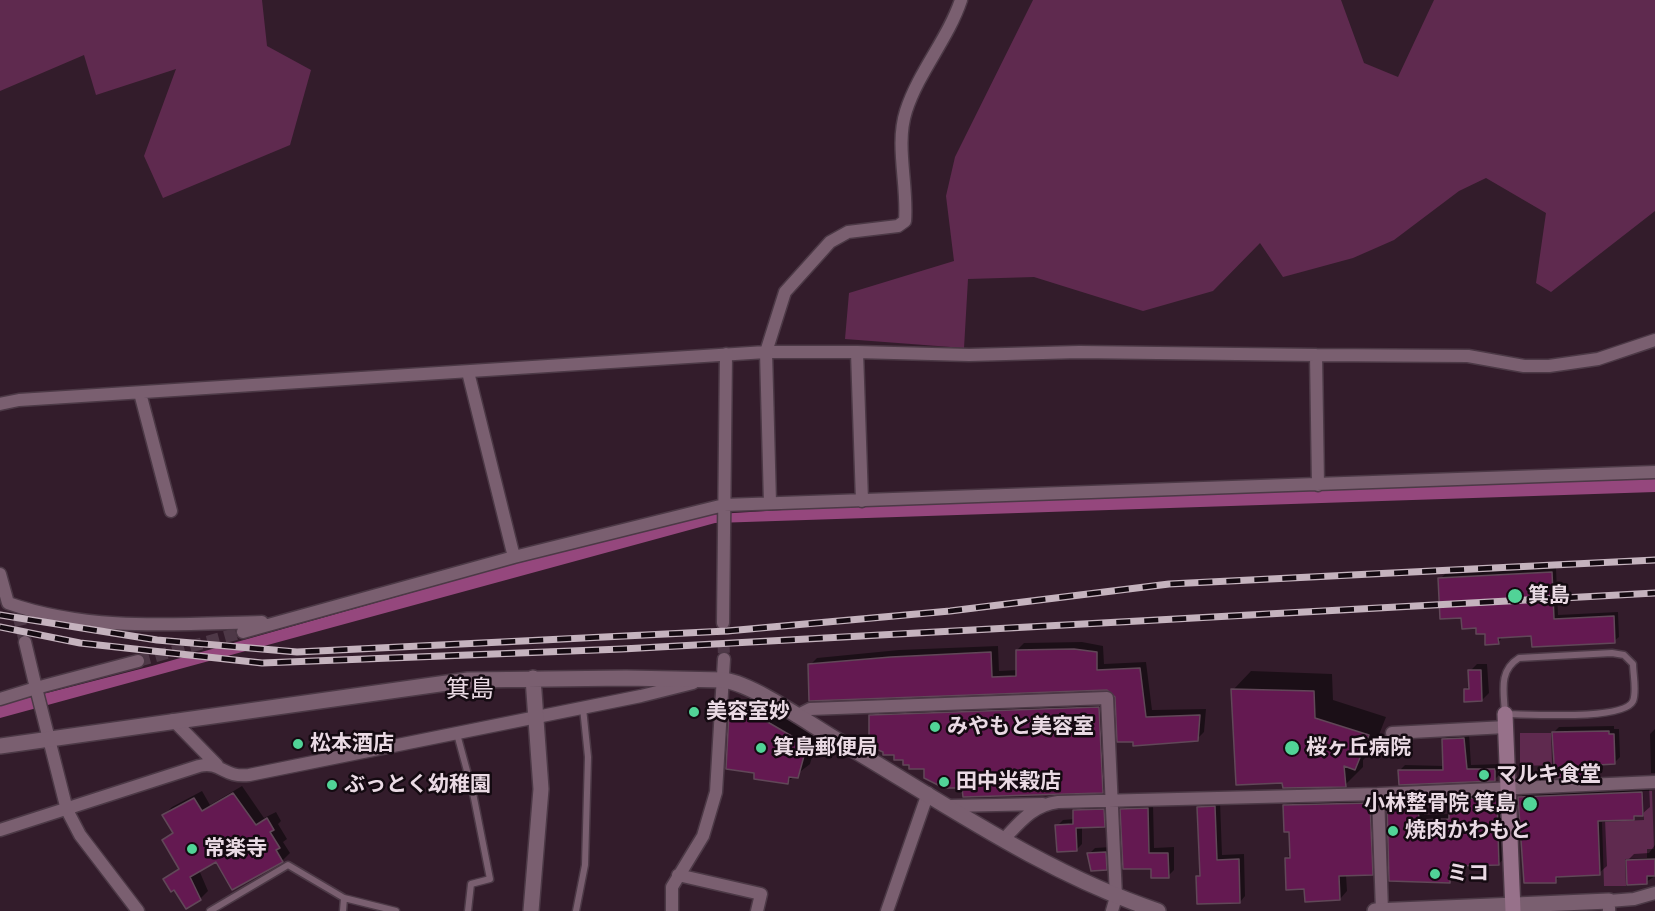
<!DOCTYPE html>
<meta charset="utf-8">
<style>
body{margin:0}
canvas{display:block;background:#331c2b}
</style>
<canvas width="1655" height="911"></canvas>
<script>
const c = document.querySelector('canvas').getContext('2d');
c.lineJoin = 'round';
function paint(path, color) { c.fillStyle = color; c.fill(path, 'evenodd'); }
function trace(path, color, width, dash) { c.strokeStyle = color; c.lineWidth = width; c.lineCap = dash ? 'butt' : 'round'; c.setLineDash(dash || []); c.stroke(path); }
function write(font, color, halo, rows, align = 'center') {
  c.font = font + ' "IBM Plex Sans","Noto Sans JP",sans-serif'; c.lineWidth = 5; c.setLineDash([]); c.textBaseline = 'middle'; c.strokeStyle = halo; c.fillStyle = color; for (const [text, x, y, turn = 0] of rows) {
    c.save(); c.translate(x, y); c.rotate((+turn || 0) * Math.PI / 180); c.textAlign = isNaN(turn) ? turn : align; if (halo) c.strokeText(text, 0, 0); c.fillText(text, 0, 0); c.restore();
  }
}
paint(new Path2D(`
 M0 0H262L267 46 311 70 290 145 163 198 144 156 176 69 96 95 84 55 0 91Z
 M1033 0H1341L1364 63 1398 77 1434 0H1655V211L1551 292 1536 283 1546 213 1486 178 1459 191 1394 240 1353 258 1283 277 1260 243 1213 291 1143 311 1034 277 968 279 964 348 845 339 849 293 954 261 946 196 955 157Z
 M1520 733H1551L1552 765 1520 766Z
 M1643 791H1652L1654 849H1647V858L1625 859 1626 886H1604L1602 822 1644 820Z`), '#5f2a4f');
paint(new Path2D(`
 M1655 479V492L715 523 0 718V705L152 666 530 559 702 515 878 504Z`), '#95477d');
paint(new Path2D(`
 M1556 568 1558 615 1618 612 1619 637 1614 641 1533 634 1503 636 1498 643 1462 616 1440 579 1445 574Z
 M1082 642 1103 646 1104 664 1146 662 1152 710 1206 709 1204 732 1197 739 1135 744 1111 689 810 665 817 658 899 650 998 646 999 671 1018 670 1017 650 1024 643Z
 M1477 664H1487L1489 693 1482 700 1465 690 1471 684 1470 671Z
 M1251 671 1332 674 1333 700 1386 717 1373 750 1363 760V767L1345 785 1233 690Z
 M755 696 819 732 810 764 787 782 756 772 731 713 743 700Z
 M1106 700 1110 784 1102 791 964 786 926 767 911 764 895 753 870 716 877 708Z
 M1614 726V729H1619L1620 757 1614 763H1603V769L1597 775 1554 732 1559 727Z
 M1655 729V773H1651L1650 734Z
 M1469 734 1471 765 1500 764V774L1495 779 1400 770 1405 765 1445 766 1443 740 1448 735Z
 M1649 785 1650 807 1642 814 1633 818 1605 819 1607 866 1599 873 1561 875 1555 881 1520 798 1527 790Z
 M242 786 264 818 276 812 281 821 278 824 287 839 283 842 290 853 282 861 216 860 199 870 208 891 200 899 175 888 165 879 180 867 164 840 174 831 164 815 172 807 202 791 210 805Z
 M1504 793V858L1499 864H1455V875L1449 881 1388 802 1394 797 1424 795V815L1451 814 1450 800 1456 794Z
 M1377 796 1379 866 1372 873 1346 875 1347 891 1340 899 1306 888 1287 858 1291 854 1290 830 1285 805 1292 798Z
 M1220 801 1222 855 1244 854 1245 896 1240 902 1197 877 1201 873 1199 807 1204 802Z
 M1128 803H1153L1154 848 1174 847V870L1168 876 1153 867 1122 809Z
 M1080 804H1109L1110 819 1104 825 1082 826V844L1076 850 1057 826 1063 820 1075 819 1074 810Z
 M1655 845V876L1646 882 1627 861 1634 854 1649 853Z
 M1111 847 1112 862 1106 868 1089 854 1095 848Z`), '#0007');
const building = new Path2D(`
 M1552 572 1554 619 1614 616 1615 643 1532 647 1531 636 1498 638 1499 644 1485 645V634H1476V628L1462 629 1461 618 1440 619 1438 578Z
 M1074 649 1097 652V670L1140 668 1146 717 1200 715 1198 741 1133 746V742H1117L1115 697 1107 690 809 701 808 664 891 657 991 652 992 677 1016 676V650Z
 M1468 670H1481L1482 701 1464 702V689H1469Z
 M1231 689 1314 691 1315 718 1369 735 1355 770 1344 766 1346 787 1283 788 1282 783 1236 785Z
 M742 707 807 745 798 778 789 777 788 784 754 779V773L726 769 729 712Z
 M1099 707 1103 793 963 797 962 788H944L924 778V769H909V765H903V760H894V755H883V752L869 746V715Z
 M1609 731V734H1614L1615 764 1598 765V776L1555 778 1552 732Z
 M1464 738 1467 769H1495V781L1399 785 1398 770H1443L1442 739Z
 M1642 792 1643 816H1634V820L1598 821 1600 875 1556 877V883H1524L1518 797Z
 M233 793 256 825 267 818 274 830 270 832 280 848 276 850 283 862 232 890 216 862 190 877 201 900 186 909 174 890 171 892 163 879 179 869 162 840 173 833 162 815 194 798 202 811Z
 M1497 797 1499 865 1450 866V883L1389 881 1387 802 1418 801 1419 820 1449 819V799Z
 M1370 803 1373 875 1339 876 1340 900 1305 902 1304 889 1286 890 1285 858H1290L1289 832H1284L1283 805Z
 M1215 806 1217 860 1239 859 1240 903 1197 904 1196 876H1200L1197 807Z
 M1148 808 1149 853H1168L1169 878H1151V869H1123L1120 809Z
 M1104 809 1105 827 1076 828 1077 851 1057 852 1055 825 1073 824V810Z
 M1106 852 1107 870 1091 871 1087 853Z
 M1655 859V876H1647V884L1627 885 1626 860Z`);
paint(building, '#641951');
trace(building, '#614758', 1.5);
trace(new Path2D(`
 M18 614 25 642
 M723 623 724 659
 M138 661 243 632`), '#4e3847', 12, [12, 6]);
const service = new Path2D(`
 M1612 653 1624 655 1633 664C1633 674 1637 691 1633 701 1624 721 1527 714 1505 714 1504 692 1498 671 1519 658Z
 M457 734 473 793 490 879 471 884 468 911
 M210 911 288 865 344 898 396 911
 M343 911 344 898
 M576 911 585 865 588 757 583 708`);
const minor = new Path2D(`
 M468 372 514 557
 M140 393 171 511
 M0 404 19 400 766 352 785 292 830 242 848 232 898 226 905 221C908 185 895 145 906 111 919 71 948 39 961 0
 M1318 485 1316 355 1468 356 1524 366H1549L1598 359 1655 340
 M862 501 857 352 969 355 1079 352 1316 355
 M770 503 766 352H857
 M0 574 8 603C90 632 177 624 262 622
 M723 623 726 354
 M243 632 514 557 724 505 1655 472
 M138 661 36 688 67 810 80 835 138 911
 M0 699 36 688 25 642
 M796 716 810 709 1107 698 1116 897 1112 911
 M173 720 217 765
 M1392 733 1506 727
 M1378 794 1382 911
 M950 806 1043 804
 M0 830 199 766C222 761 223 778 249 775L641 696 693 683
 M1004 839C1020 822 1033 805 1058 802L1378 794 1655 782
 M678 875 761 894 757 911
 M672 911V887L703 836 716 792 724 659
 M887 911 928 793
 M1609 911V901L1634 899 1655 893`);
const tertiary = new Path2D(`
 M0 746 468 680 626 678 724 680C755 685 808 723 837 740 941 801 1043 873 1158 911
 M531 911 541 789 533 678
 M1375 911 1609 901`);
const secondary = new Path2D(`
 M1505 714 1513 911`);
trace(service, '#4c3946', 9);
trace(minor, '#4c3946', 15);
trace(tertiary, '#4c3946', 18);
trace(secondary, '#4c3946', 18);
trace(service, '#7a5f70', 6);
trace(minor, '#7a5f70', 12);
trace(tertiary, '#7a5f70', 15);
trace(secondary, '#97718a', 15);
const rail = new Path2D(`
 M0 615 157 640 297 652 727 631 950 611 1169 584 1655 560
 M0 627 80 643 262 663 622 649 1655 593`);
trace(rail, '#c5b3be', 7);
trace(rail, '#140a11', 4.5, [14]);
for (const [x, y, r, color] of [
 [1515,596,8,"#51d397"],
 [694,712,6,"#51d397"],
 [935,727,6,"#51d397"],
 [298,744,6,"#51d397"],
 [761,748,6,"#51d397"],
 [1292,748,8,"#51d397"],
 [1484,775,6,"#51d397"],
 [944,782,6,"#51d397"],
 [332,785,6,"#51d397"],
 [1530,804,8,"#51d397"],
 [1393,831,6,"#51d397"],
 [192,849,6,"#51d397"],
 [1435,874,6,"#51d397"]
]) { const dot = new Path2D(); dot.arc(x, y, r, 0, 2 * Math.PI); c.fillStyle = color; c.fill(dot); trace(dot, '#140a11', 2); }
write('bold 21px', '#eadae4', '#140a11', [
 ["箕島",1528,596],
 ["美容室妙",706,712],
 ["みやもと美容室",947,727],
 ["松本酒店",310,744],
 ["箕島郵便局",773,748],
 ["桜ヶ丘病院",1306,748],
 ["マルキ食堂",1496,775],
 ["田中米穀店",956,782],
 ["ぶっとく幼稚園",344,785],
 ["小林整骨院 箕島",1516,804,"right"],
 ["焼肉かわもと",1405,831],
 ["常楽寺",204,849],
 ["ミコ",1447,874]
], 'left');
write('24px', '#eadae4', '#140a11', [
 ["箕島",470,690]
]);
</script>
